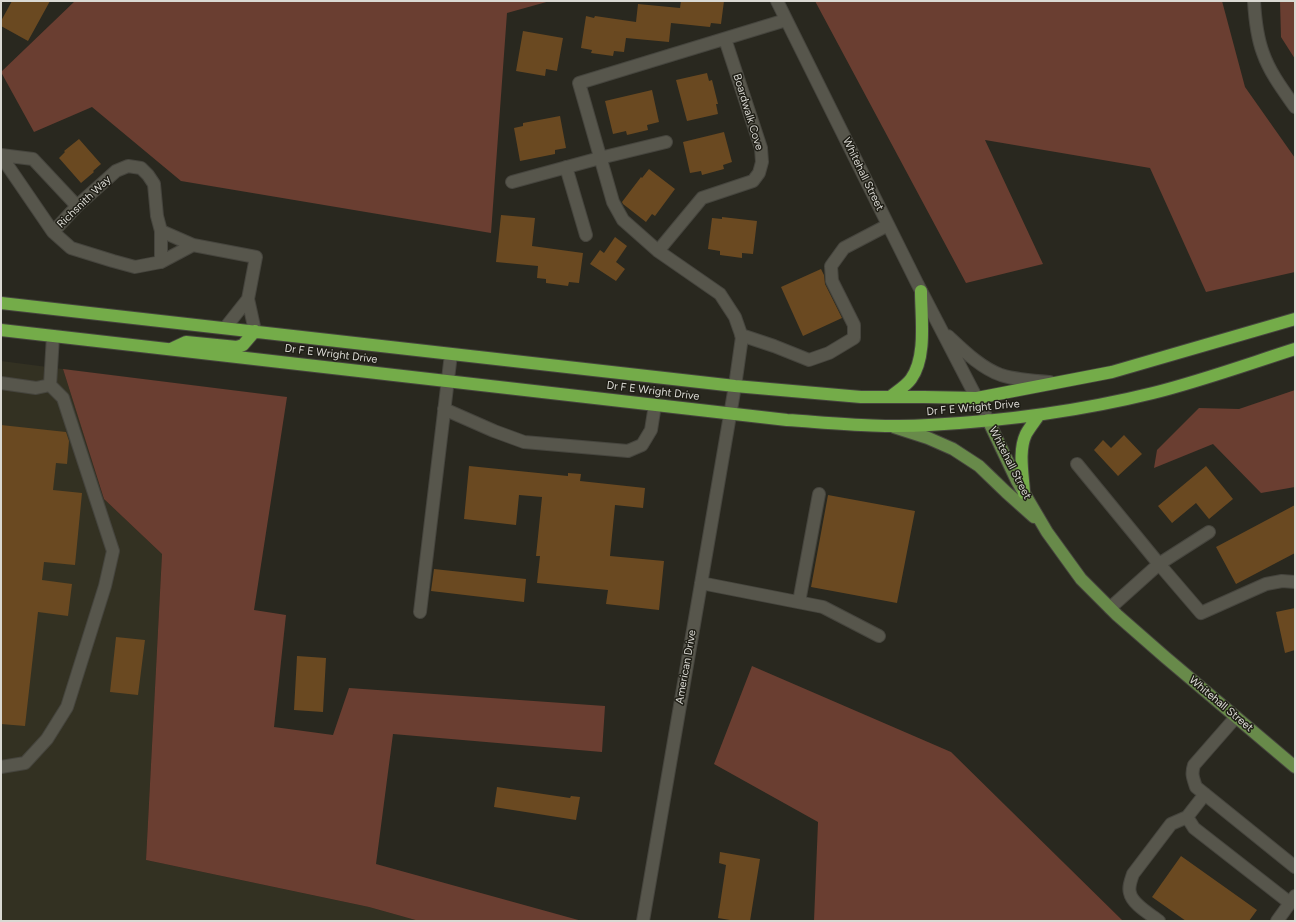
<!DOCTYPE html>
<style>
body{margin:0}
#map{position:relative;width:1296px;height:922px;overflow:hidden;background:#29281f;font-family:Figtree,sans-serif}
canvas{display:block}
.frame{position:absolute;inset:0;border:2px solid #dad9d3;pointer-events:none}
</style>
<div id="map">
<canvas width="1296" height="922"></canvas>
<div class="frame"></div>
</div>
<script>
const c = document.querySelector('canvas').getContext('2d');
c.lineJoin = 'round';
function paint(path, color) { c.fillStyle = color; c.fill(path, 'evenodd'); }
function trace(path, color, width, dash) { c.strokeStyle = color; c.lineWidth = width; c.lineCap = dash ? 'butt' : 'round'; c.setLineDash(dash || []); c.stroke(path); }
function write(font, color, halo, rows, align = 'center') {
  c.font = font + ' Figtree,sans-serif'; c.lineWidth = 3; c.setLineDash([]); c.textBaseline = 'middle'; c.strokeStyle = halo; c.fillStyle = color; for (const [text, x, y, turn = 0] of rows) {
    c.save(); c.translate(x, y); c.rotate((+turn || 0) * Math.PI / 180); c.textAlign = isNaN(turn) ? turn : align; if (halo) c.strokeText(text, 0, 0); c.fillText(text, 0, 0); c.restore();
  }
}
paint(new Path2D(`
 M1 361 63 369 104 499 162 554 146 860 369 907 419 921H1Z`), '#333122');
paint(new Path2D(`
 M75 1H550L507 13 491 233 181 181 92 107 34 132 1 72Z
 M815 1H1222L1245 87 1295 158V272L1206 292 1150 168 985 140 1043 264 966 283Z
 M1280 1H1295V59L1281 37Z
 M63 369 287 397 254 610 286 615 274 727 333 735 349 688 605 706 602 752 393 734 376 864 582 921H419L369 907 146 860 162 554 104 499Z
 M1295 390V487L1261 493 1213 444 1154 468 1157 450 1199 408 1239 409Z
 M752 666 951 752 1123 921H814L818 822 714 764Z`), '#6a3e31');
paint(new Path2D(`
 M12 1H50L28 41 1 26V21Z
 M681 1H724L721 24 711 23 710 27 671 23 669 42 626 38 624 52 614 51 613 56 591 53 592 50 581 48 586 16 594 18 595 16 636 22 638 4 680 8Z
 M523 31 563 38 557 71 546 69 545 76 516 71Z
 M707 73 709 81 712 80 718 104H716L718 114 687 121 676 80Z
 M652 90 659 122 647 125 648 130 627 135 626 131 613 134 605 101Z
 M560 116 566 148 555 150V154L520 161 514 128 523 126V123Z
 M724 132 732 162 723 165 724 169 702 175 701 171 690 173 683 142Z
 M79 139 101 164 93 171 94 172 81 183 59 158 65 152 64 151Z
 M649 169 675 189 655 216 652 214 646 222 623 204 622 202 641 177 642 178Z
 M501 215 535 218 532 246 583 253 579 283 569 282 568 286 546 283V279L537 278 538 266 496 262Z
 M722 217 757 221 753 254 742 253V258L720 255V251L708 249 712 218 722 219Z
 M615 237 627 246 616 262 625 269 616 281 590 264 600 250 604 253Z
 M821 269 824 275 825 284 842 318 803 336 781 287Z
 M1 425 66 432 69 441 67 464 56 463 53 490 82 493 75 565 44 562 42 580 72 584 68 616 38 612 25 726 1 724Z
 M1124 435 1142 454 1118 476 1094 450 1103 440 1111 448Z
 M469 466 568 476V473L581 474 580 481 645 488 643 508 615 505 610 556 664 561 659 610 606 604 608 590 537 583 540 556H536L542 497 519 495 516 525 464 519Z
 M1206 466 1233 499 1209 519 1196 503 1172 523 1158 506Z
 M828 495 915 511 897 603 811 587Z
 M1295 505V553L1236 584 1216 547Z
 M434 569 526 579 524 602 431 591Z
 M1295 608V650L1285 653 1276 612Z
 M116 637 145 640 138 695 110 692Z
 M297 656 326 658 323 712 294 710Z
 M497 787 570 798 571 796 580 797 576 820 494 807Z
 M720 852 760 859 750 921H736L718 918 726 865 719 863Z
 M1181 856 1257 910 1249 921H1186L1152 897Z`), '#6a4921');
const minor = new Path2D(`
 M777 1 917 283 988 420
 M1254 1C1255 18 1257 37 1263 53 1270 73 1283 90 1295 107
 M1 155 33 159 77 206
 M1 156 53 232
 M128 166 141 168 148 175 154 184 157 216 161 231V262L135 267 113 261 71 248 53 232 77 206 116 171Z
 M566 167 586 235
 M512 182 600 158 666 142
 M193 245 256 257 248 299 255 331
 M658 251 702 198 753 181 759 173 762 162 761 148 725 39
 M161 262 193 245 161 231
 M225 328 248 299
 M741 335 774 346 809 360 829 353 854 338V325L832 281 831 266 844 248 888 225
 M948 336C963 350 981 368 1001 375 1017 380 1034 381 1050 382
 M1 383 36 388 50 385 53 336
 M444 409 494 431 524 442 628 451 642 445 651 430 655 405
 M1077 464 1159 564 1209 532
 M701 583 823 607 879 636
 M799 602 819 494
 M1110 608 1159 564 1201 613 1266 584 1282 581 1295 582
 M420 612 451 354
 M1236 717 1194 765C1191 774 1193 778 1196 787L1295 867
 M1 767 25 763 47 739 67 707 105 586 113 551 63 398 50 385
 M1187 817 1194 828 1290 903
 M643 921 735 386 742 337 735 317 720 294 658 251 623 220 613 202 579 83 786 20
 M1159 921C1150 914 1132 904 1130 893 1128 887 1131 880 1133 874L1171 824 1187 817 1205 794
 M1277 921 1295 896`);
const major = new Path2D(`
 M988 420 1017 481 1047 532 1081 579 1117 615 1165 657 1295 767
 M894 427 928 438 953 449 979 466 1006 492 1034 517`);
const highway = new Path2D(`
 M1 303 735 386 861 397H924L977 398 1112 372 1295 319
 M1 330 787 420C834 423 882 428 929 425 1004 421 1080 411 1153 393 1201 381 1248 364 1295 349
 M171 349 186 342 237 347 243 345 255 331
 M890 397C896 392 906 386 911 379 927 357 921 317 921 291
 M1024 493C1023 474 1018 451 1026 434 1030 427 1035 421 1039 415`);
trace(minor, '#46453e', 14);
trace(major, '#46453e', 14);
trace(highway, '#46453e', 14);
trace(minor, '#57564c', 12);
trace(major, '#688a4a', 12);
trace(highway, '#74ac49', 12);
write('11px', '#dad9d3', '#1f1e16', [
 ["Boardwalk Cove",748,112,73],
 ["Whitehall Street",863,174,64],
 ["Richsnith Way",84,202,-44],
 ["Dr F E Wright Drive",331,354,7],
 ["Dr F E Wright Drive",653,391,7],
 ["Dr F E Wright Drive",973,408,-5],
 ["Whitehall Street",1010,463,63],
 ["American Drive",686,667,-80],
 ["Whitehall Street",1221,704,40]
]);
</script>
